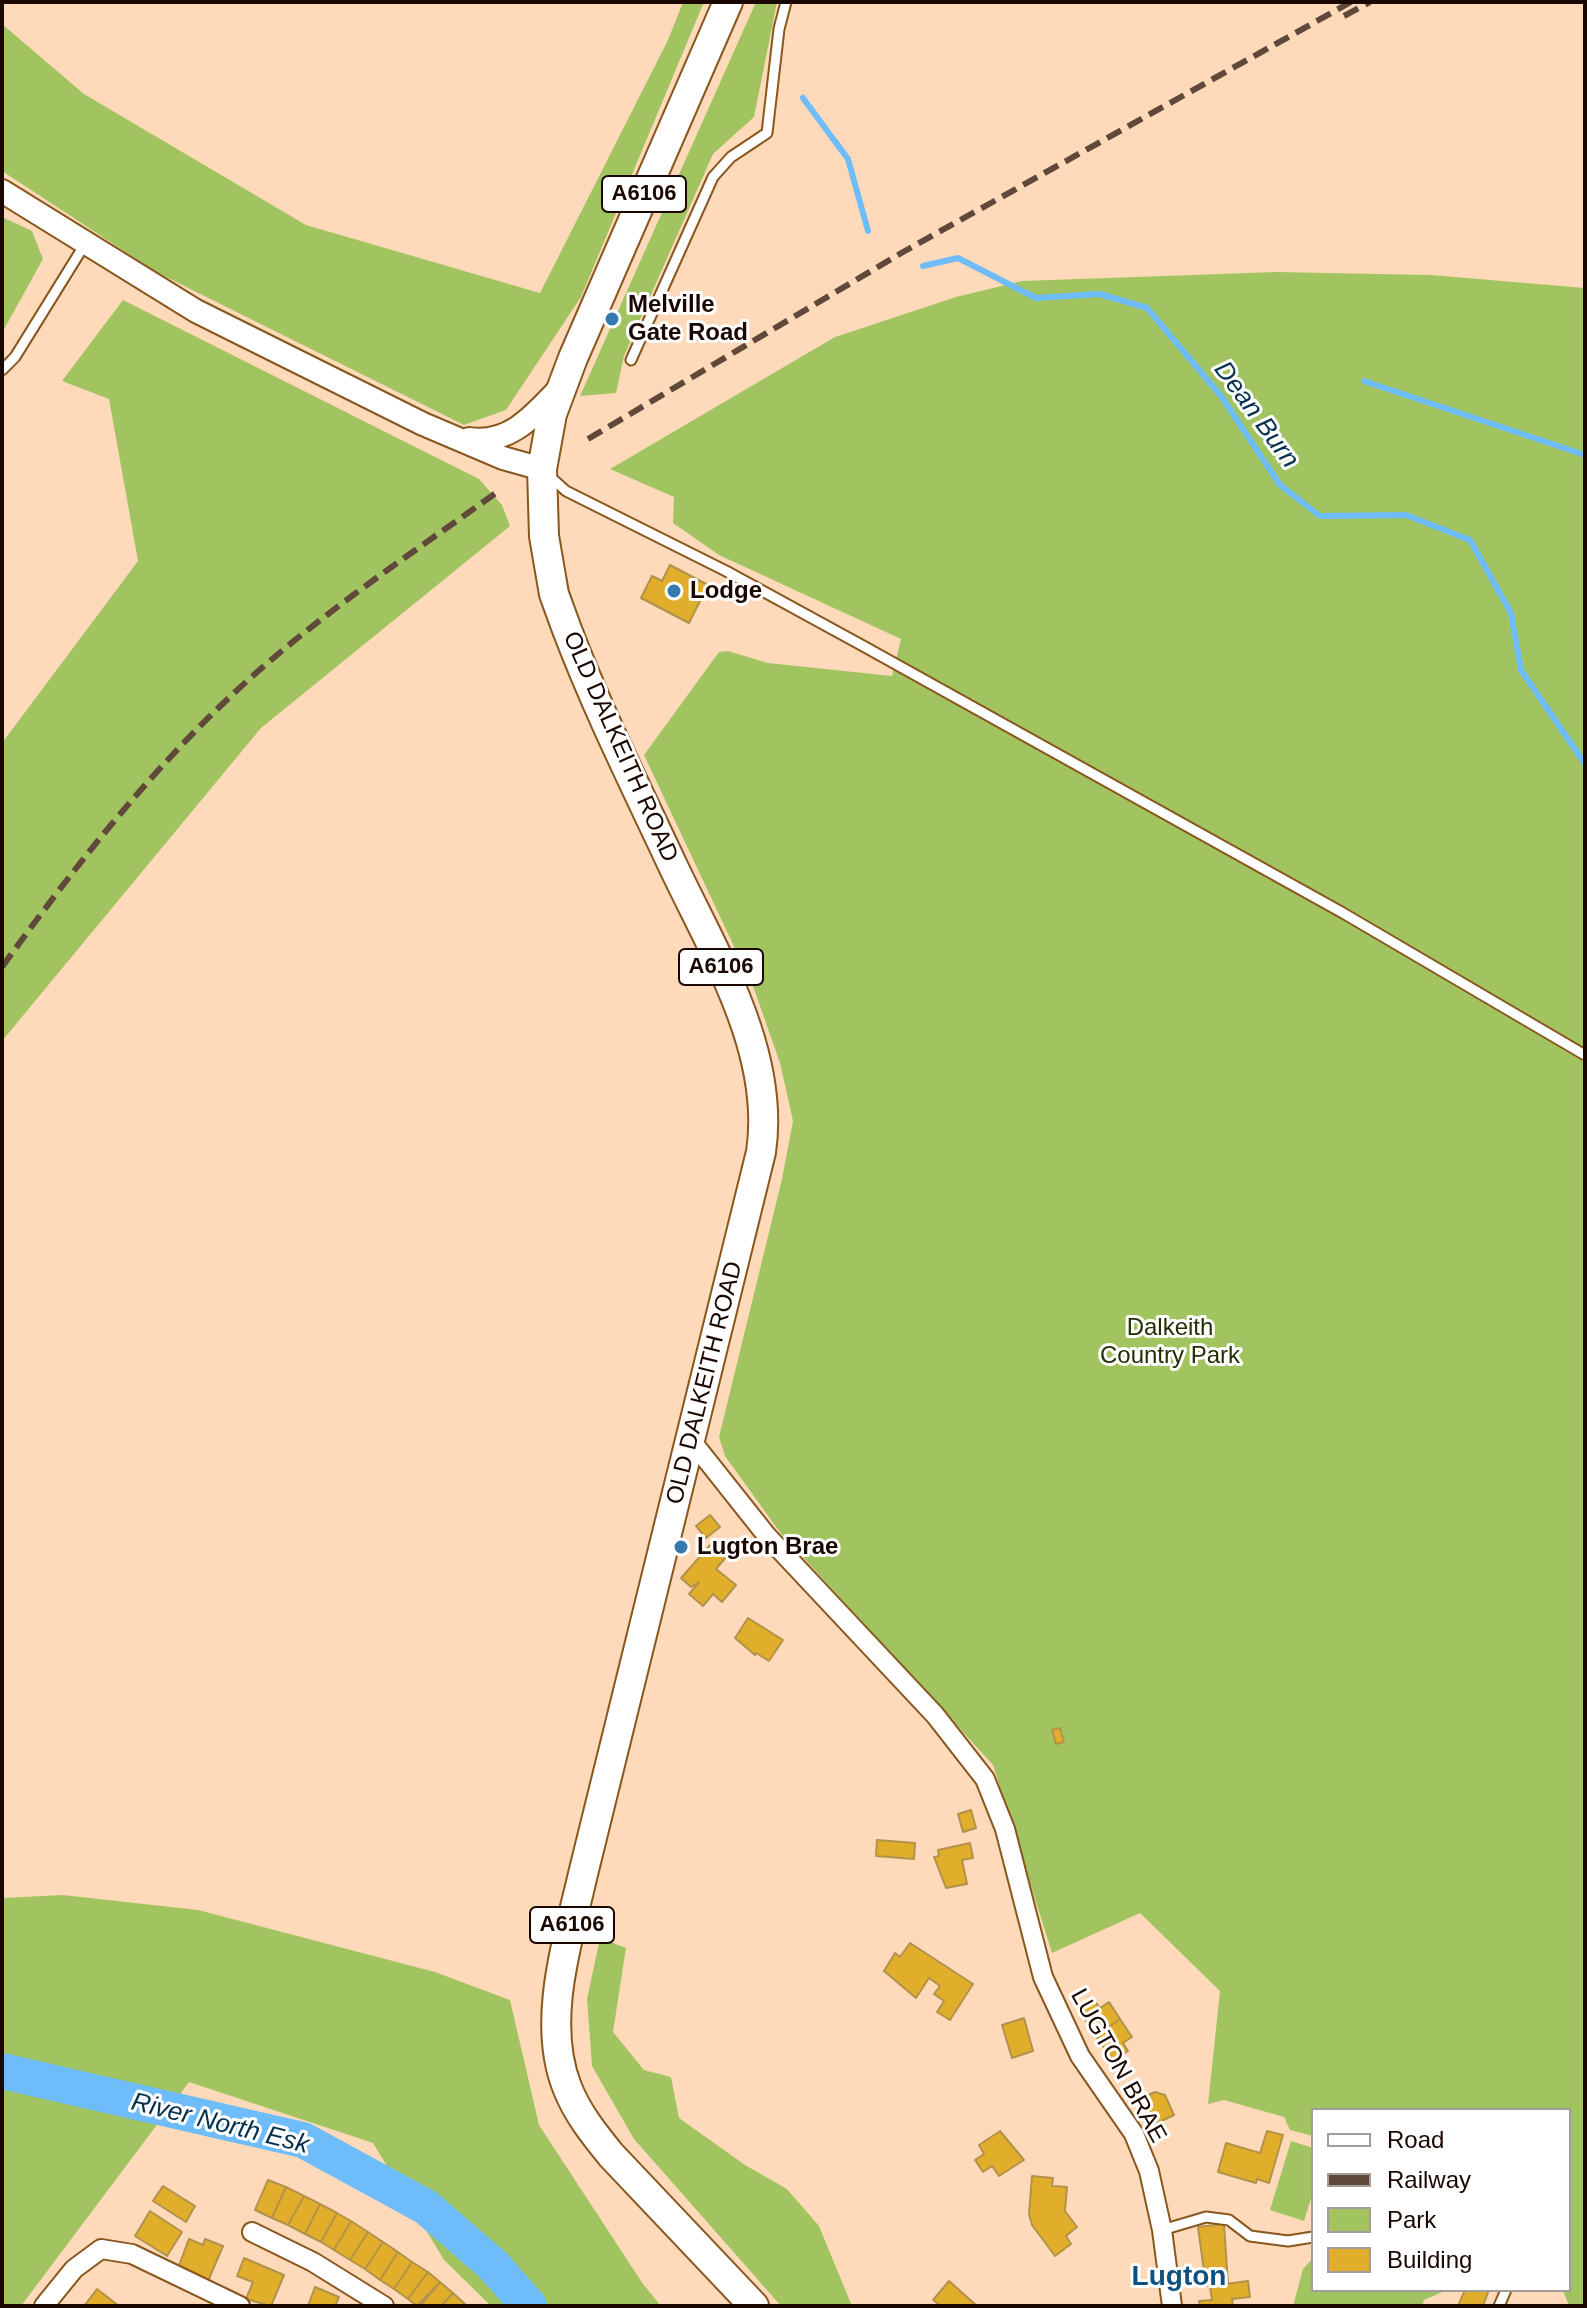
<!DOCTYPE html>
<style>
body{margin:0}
#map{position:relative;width:1587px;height:2308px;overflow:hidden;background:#fedaba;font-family:Arial,sans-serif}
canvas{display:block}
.frame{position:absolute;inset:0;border:4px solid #1a0700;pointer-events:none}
.legend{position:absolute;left:1311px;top:2108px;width:260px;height:184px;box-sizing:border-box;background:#fff;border:2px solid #a39c99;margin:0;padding:10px 14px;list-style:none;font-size:24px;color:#1a0700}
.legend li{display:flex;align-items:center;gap:16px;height:40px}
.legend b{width:40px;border:2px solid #a39c99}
</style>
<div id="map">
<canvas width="1587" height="2308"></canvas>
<div class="frame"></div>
<ul class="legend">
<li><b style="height:10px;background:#fff"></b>Road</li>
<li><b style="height:10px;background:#60483a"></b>Railway</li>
<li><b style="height:22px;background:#a2c460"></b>Park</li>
<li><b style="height:22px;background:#e1ae2b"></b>Building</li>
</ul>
</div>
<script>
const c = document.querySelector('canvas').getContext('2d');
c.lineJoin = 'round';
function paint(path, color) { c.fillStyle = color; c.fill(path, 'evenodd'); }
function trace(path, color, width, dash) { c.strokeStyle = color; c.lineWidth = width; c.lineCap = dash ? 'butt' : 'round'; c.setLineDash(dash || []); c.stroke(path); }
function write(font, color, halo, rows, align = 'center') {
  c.font = font + ' Arial,sans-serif'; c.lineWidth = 6; c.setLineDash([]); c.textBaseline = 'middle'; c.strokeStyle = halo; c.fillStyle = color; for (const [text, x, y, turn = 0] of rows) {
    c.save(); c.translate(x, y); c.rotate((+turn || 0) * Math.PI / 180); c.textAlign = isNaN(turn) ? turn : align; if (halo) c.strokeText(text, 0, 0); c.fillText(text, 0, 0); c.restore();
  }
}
paint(new Path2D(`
 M683 2H704L581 297 506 410 464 425 156 272 2 171V24L84 94 306 225 540 293 668 40Z
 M756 2H777L754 117 713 154 624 356 616 393 580 396Z
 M2 217 32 231 43 259 2 333Z
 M1277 272 1431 275 1585 288V2306H1569L1563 2290H1569V2110H1313V2136L1290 2130 1284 2117 1224 2100 1208 2104 1220 1991 1140 1913 1052 1953 993 1765 779 1531 725 1456 719 1437 782 1179 793 1121 780 1063 754 989 644 755 719 652 728 651 768 663 892 676 901 639 719 555 673 523 674 497 610 469 835 337 956 297 1022 281Z
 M123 300 479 479 502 505 510 526 261 728 2 1041V743L138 561 109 399 62 381Z
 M63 1895 198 1910 435 1972 510 2000 539 2125 643 2284 661 2306H491L444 2260 373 2143 189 2082 21 2306H2V1898Z
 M600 1938 626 1948 613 2032 644 2070 671 2077 679 2118 745 2165 787 2189 819 2226 852 2306H781L634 2139 592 2066 587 1999Z
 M1291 2141 1313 2148V2192L1304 2221 1270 2210Z
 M1313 2258V2290H1447L1424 2300 1422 2306H1293L1303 2269Z`), '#a2c460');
trace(new Path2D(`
 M803 98 848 159 868 231
 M923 266 958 258 1036 298 1100 294 1147 308 1221 396 1280 485 1320 516 1406 515 1470 540 1511 613 1521 670 1585 764
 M1364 381 1585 455`), '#6fbcfb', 6);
trace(new Path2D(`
 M2 2071 303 2140 426 2207 493 2265 529 2306`), '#6fbcfb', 36);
const building = new Path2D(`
 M670 565 708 585 689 623 641 598 652 576 662 581Z
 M710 1515 720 1527 706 1538 696 1526Z
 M712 1543 727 1556 716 1569 736 1585 722 1602 713 1594 703 1606 689 1594 699 1582 691 1587 681 1578Z
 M748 1618 783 1640 769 1661 756 1653 755 1655 735 1638Z
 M1060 1728 1064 1742 1056 1744 1052 1730Z
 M971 1810 976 1828 963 1832 958 1814Z
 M877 1840 915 1843 914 1859 876 1856Z
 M970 1843 973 1858 962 1860 967 1884 946 1888 934 1857 939 1856 938 1850Z
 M910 1943 973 1984 950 2020 937 2012 944 2001 934 1994 940 1986 929 1978 916 1998 884 1971 895 1953 900 1957Z
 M1094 2000 1100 2008 1109 2002 1120 2019 1096 2036 1079 2010Z
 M1024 2018 1033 2051 1012 2058 1002 2025Z
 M1120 2019 1132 2037 1123 2043 1128 2051 1113 2061 1096 2036Z
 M1155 2092 1165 2095 1174 2115 1151 2126 1139 2099Z
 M1000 2131 1024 2160 999 2176 992 2166 983 2172 975 2160 984 2154 979 2145Z
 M1267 2131 1283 2135 1269 2183 1257 2179 1256 2183 1218 2172 1226 2143 1260 2153Z
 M1032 2176 1053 2178 1052 2186 1067 2187 1065 2211 1077 2227 1066 2236 1071 2244 1055 2256 1032 2225 1029 2214Z
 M268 2180 286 2187 272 2218 255 2210Z
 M163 2186 195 2206 186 2222 153 2201Z
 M286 2187 304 2196 288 2225 272 2218Z
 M304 2196 320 2204 305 2234 288 2225Z
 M320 2204 337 2213 321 2242 305 2234Z
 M150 2211 182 2232 167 2256 135 2236Z
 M337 2213 351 2221 334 2250 321 2242Z
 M351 2221 368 2232 350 2260 334 2250Z
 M1224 2224 1228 2284 1206 2286 1198 2227Z
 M368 2232 383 2242 365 2269 350 2260Z
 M189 2239 203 2245 205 2239 223 2246 208 2281 178 2268Z
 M383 2242 398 2252 380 2280 365 2269Z
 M398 2252 412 2262 394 2289 380 2280Z
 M244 2258 284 2275 271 2306 246 2299 253 2282 237 2276Z
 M412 2262 428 2272 408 2299 394 2289Z
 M428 2272 440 2282 417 2306 408 2299Z
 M949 2281 977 2306H941L933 2300Z
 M1248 2281 1250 2297 1232 2299 1233 2306H1200L1199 2301 1212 2300 1210 2286Z
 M440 2282 453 2293 441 2306H420Z
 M315 2287 339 2297 335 2306H308Z
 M97 2289 110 2299 119 2306H84Z
 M1465 2290H1489L1483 2306H1458Z
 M453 2293 466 2305V2306H441Z`);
paint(building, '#e1ae2b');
trace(building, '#b2924b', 2);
const service = new Path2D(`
 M631 360 713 177 731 157 767 133 779 29 786 2
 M2 370 15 357 85 244
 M547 474 566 491 726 571 865 647 1343 913 1585 1055
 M1162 2230 1206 2217 1229 2220 1250 2236 1288 2241 1313 2237
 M1499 2306 1506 2290`);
const minor = new Path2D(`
 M690 1439 767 1536 935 1715 985 1779 1005 1829 1043 1977 1080 2056 1134 2134 1149 2171 1162 2230 1172 2306
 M252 2232 313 2262 384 2306
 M44 2306 74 2269 101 2249 132 2254 240 2306`);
const tertiary = new Path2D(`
 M2 191 196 311 423 424 503 458 542 469
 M469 439C510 445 534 415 560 388`);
const primary = new Path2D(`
 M728 2 573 358 552 414 542 469 544 536 554 594 566 627C597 709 636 787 673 866 714 953 776 1052 761 1152L583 1874C568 1940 541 2021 567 2087 577 2113 594 2134 611 2155L754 2306`);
trace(service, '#89561d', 13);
trace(minor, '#89561d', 22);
trace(tertiary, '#89561d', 26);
trace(primary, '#89561d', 32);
trace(service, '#fff', 9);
trace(minor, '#fff', 18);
trace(tertiary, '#fff', 22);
trace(primary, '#fff', 28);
trace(new Path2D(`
 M1344 16 1370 2
 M588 439 903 252 1351 2
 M2 967C78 862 159 759 256 673 332 606 418 549 500 490`), '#60483a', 6, [16, 8]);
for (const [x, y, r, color] of [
 [612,319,8,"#357aaf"],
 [674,591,8,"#357aaf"],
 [681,1547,8,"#357aaf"]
]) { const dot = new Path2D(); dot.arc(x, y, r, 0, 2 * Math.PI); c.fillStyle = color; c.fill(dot); trace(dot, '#fff', 3); }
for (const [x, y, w] of [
 [644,194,84],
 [721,967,84],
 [572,1925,84]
]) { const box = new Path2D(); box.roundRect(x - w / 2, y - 18, w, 36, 6); c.fillStyle = '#fff'; c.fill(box); trace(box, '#1a0700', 2); }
write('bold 22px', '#1a0700', null, [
 ["A6106",644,194],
 ["A6106",721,967],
 ["A6106",572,1925]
]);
write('bold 24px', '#1a0700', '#fff', [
 ["Melville",628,305],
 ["Gate Road",628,333],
 ["Lodge",690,591],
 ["Lugton Brae",697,1547]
], 'left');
write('24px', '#1a0700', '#fff', [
 ["OLD DALKEITH ROAD",620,747,66],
 ["OLD DALKEITH ROAD",705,1383,-76],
 ["LUGTON BRAE",1118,2066,61]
]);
write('24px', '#223000', '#fff', [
 ["Dalkeith",1170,1328],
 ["Country Park",1170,1356]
]);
write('italic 26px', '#04304e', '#fff', [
 ["Dean Burn",1256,415,54],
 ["River North Esk",220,2124,14]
]);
write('bold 28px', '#0c5180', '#fff', [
 ["Lugton",1179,2277]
]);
</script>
